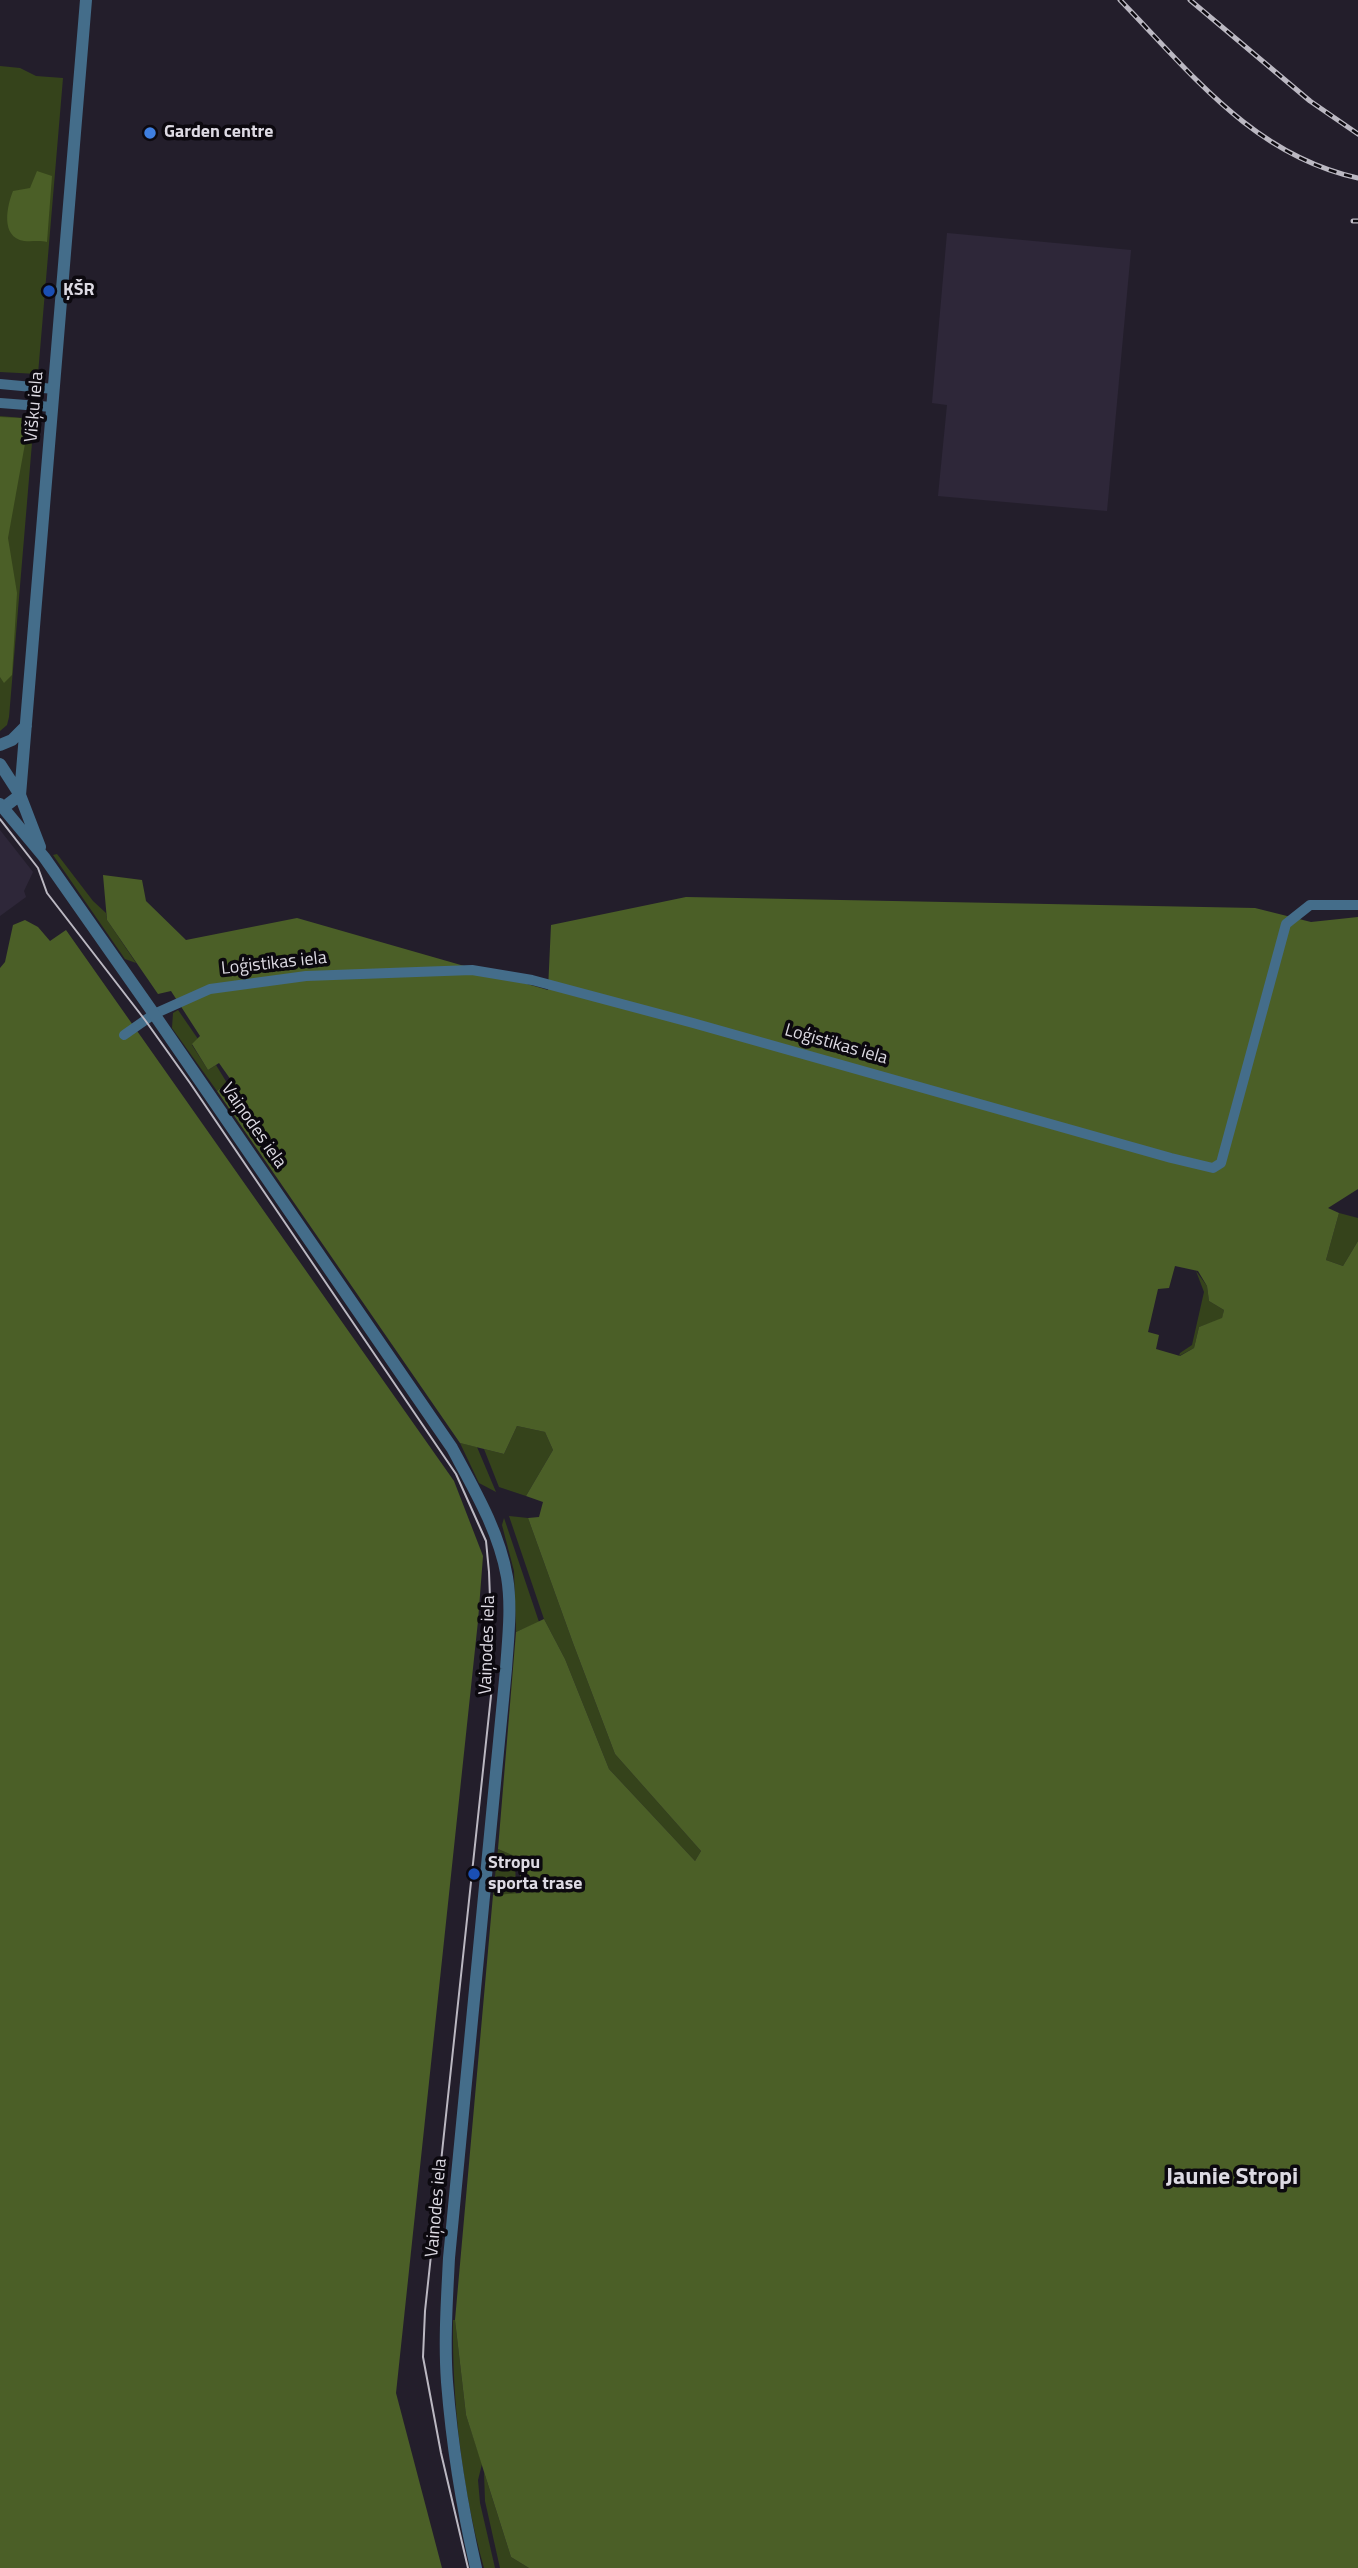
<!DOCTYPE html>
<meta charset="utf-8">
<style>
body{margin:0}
canvas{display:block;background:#231e2b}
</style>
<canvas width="1358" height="2568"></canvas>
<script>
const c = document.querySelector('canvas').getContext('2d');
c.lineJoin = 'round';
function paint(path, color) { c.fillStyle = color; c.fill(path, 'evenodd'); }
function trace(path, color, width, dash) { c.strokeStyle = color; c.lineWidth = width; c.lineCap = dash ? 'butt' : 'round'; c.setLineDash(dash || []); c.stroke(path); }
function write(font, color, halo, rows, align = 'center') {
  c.font = font + ' "Titillium Web",sans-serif'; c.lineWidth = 7; c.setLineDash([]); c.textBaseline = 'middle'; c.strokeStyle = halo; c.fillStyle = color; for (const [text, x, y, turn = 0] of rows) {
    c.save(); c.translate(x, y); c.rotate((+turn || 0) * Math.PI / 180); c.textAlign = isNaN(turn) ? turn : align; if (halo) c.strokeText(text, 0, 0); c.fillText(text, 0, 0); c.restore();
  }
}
paint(new Path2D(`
 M947 233 1131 250 1107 511 938 496 947 405 932 403Z
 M0 830 33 872 24 891 26 897 0 916Z`), '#2e2739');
paint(new Path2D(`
 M0 66 20 68 36 76 63 78 38 374 0 372Z
 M0 416 34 419 9 717 7 725 0 731Z
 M57 854 93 901 106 913 107 920 136 963 125 959 53 855Z
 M178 1010 198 1039 192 1045 208 1070 216 1065 227 1083 217 1091 172 1028 173 1013Z
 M1339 1213 1358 1218V1241L1343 1266 1326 1260Z
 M1196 1271 1207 1286 1209 1301 1224 1310 1222 1319 1199 1327 1194 1348 1179 1356 1180 1353 1192 1345 1204 1292Z
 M517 1426 545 1432 553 1450 526 1496 499 1487 484 1449 504 1454Z
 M460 1443 477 1447 496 1492 479 1483Z
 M509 1516 528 1518 573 1643 615 1754 701 1851 695 1861 609 1769 565 1659 544 1619Z
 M504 1518 539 1622 516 1632 514 1571 502 1525Z
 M498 1849 515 1856 516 1894 493 1895Z
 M453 2320H455L466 2415 482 2464 478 2480 480 2503 495 2568H484C462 2489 452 2402 453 2320Z
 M484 2472 511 2557 529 2568H500L485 2501Z`), '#35431b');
paint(new Path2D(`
 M37 171 52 176 47 242C39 240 32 242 24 241 0 237 7 206 13 191L30 188Z
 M0 417 21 418 28 427 8 538 17 593 12 675 4 683 0 677Z
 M103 875 142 880 146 901 186 940 297 918 548 990 551 925 686 897 1255 908 1311 922 1358 917V1189L1328 1208 1339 1213 1326 1260 1343 1266 1358 1241V2568H529L511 2557 466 2415 455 2320 493 1895 521 1893 519 1858 498 1849 516 1632 544 1619 565 1659 609 1769 695 1861 701 1851 615 1754 573 1643 528 1518 539 1517 543 1502 526 1496 553 1450 545 1432 517 1426 504 1454 460 1443 217 1091 231 1080 219 1063 208 1070 192 1044 200 1036 171 991 158 994 107 920ZM1175 1266 1198 1271 1207 1286 1209 1301 1224 1310 1222 1318 1199 1327 1194 1348 1180 1356 1156 1349 1159 1335 1148 1332 1158 1289 1169 1288Z
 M25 920 38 927 50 941 66 930 454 1481 483 1556 478 1621 396 2393 442 2568H0V968L5 962 13 925Z`), '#4b5f27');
trace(new Path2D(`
 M0 384 54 389
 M0 403 52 407
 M124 1035 154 1014 210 989 306 976 472 970 532 980 693 1023 1171 1158 1213 1168 1221 1163 1286 924 1310 905H1358`), '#446d8a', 10);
trace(new Path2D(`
 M0 745 12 740 26 726
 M0 764 20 795 40 847
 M0 804 44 857 154 1014 452 1448C474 1489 499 1531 507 1577 512 1607 508 1639 506 1669L449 2258C447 2299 444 2341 447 2382 452 2445 462 2507 476 2568
 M3 808 20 795 86 0`), '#446d8a', 12);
trace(new Path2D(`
 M0 819 38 868 47 893 145 1020 190 1083 456 1474 486 1541 489 1572 493 1677 425 2311 423 2357 441 2453 468 2568`), '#bbb8c2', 2);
const rail = new Path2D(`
 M1120 0C1191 73 1253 155 1358 178
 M1190 0 1310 101 1358 134
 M1353 221H1358`);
trace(rail, '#bbb8c2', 5);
trace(rail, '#0c090f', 2.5, [8]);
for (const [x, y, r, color] of [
 [150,133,7,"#3f7fe0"],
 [49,291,7,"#1a4fb4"],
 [474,1874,7,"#1a4fb4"]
]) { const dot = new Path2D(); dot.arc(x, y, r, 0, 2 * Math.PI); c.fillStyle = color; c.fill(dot); trace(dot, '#0c090f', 2.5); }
write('bold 18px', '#dddae3', '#0c090f', [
 ["Garden centre",164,133],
 ["ĶŠR",63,291],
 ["Stropu",488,1864],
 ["sporta trase",488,1885]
], 'left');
write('18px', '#dddae3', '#0c090f', [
 ["Višķu iela",35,407,-85],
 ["Loģistikas iela",274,964,-6],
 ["Loģistikas iela",836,1045,16],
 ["Vaiņodes iela",253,1126,55],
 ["Vaiņodes iela",488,1645,-88],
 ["Vaiņodes iela",437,2208,-85]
]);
write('bold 24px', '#dddae3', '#0c090f', [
 ["Jaunie Stropi",1232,2178]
]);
</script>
